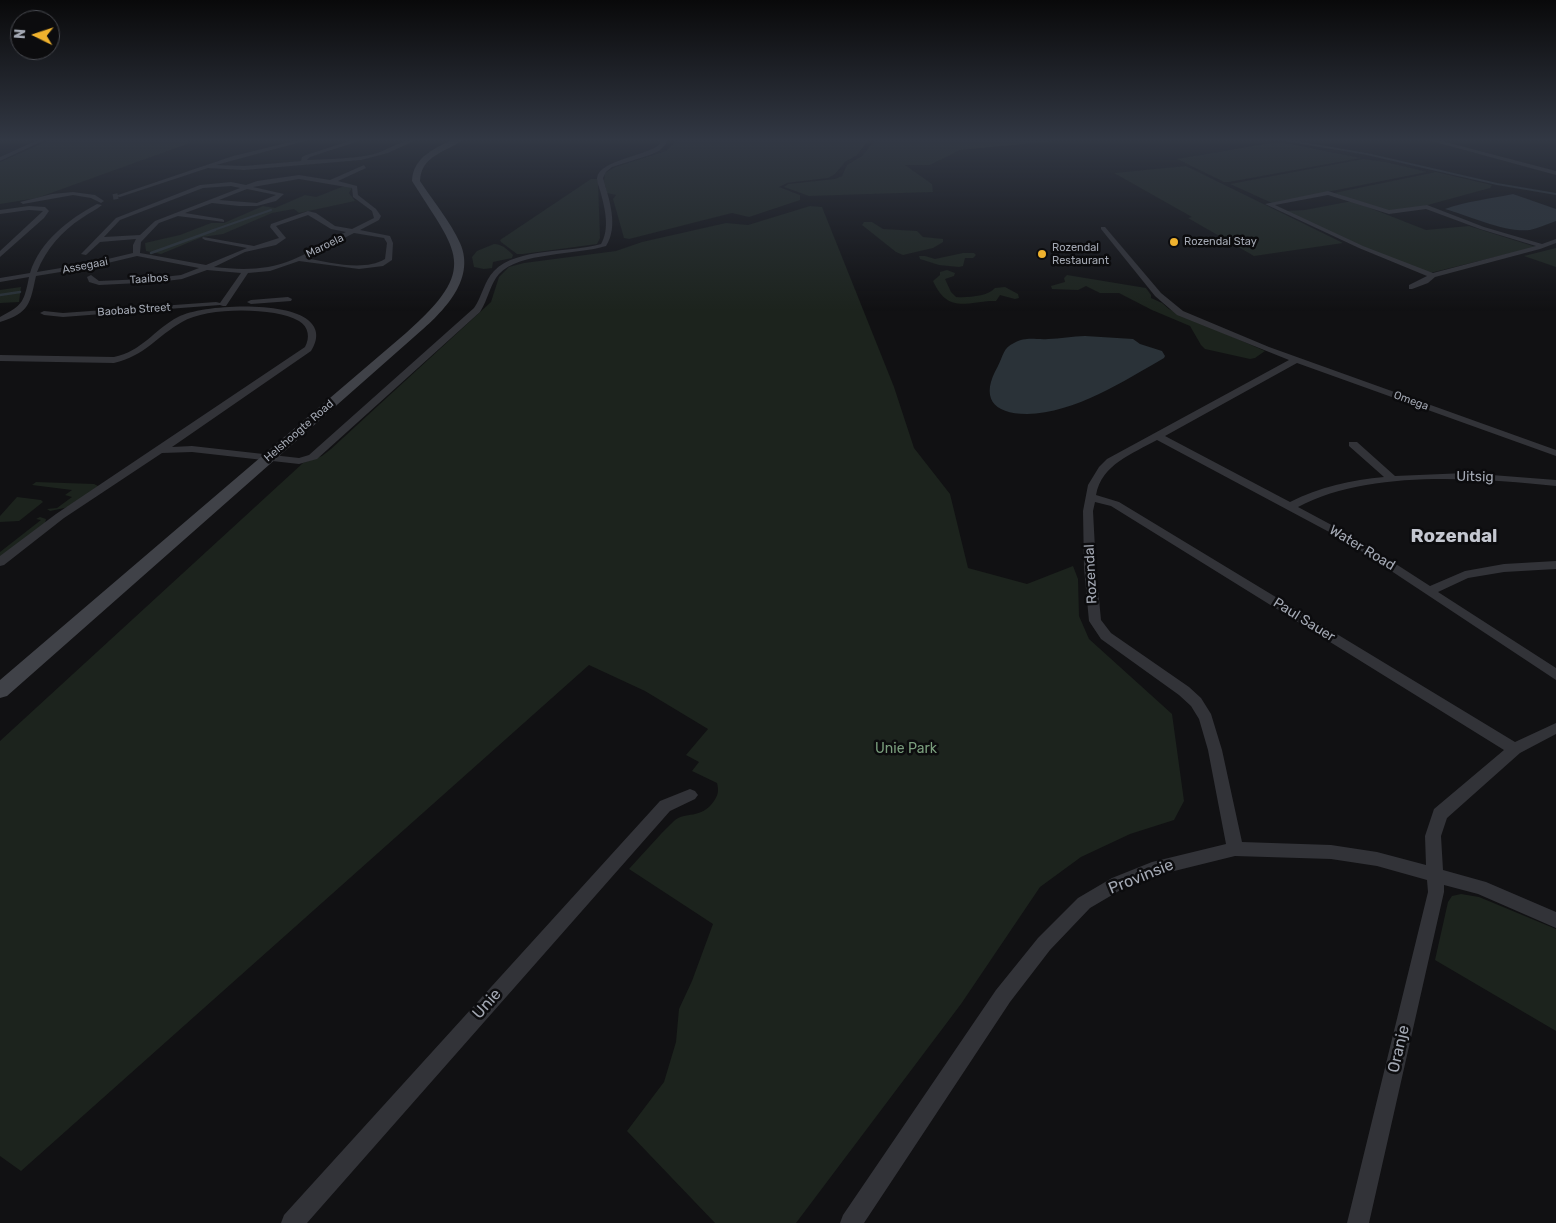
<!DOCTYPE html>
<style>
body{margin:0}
#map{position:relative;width:1556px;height:1223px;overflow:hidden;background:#111113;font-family:Rubik,sans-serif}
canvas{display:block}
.north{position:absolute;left:10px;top:10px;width:50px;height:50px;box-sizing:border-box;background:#0c0c0e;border:1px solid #484a50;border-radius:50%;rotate:274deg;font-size:14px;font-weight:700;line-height:20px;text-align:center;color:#a3a8b3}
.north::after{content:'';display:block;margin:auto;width:18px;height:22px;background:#efb22e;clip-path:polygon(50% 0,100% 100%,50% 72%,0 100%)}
</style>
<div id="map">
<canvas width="1556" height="1223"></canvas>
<div class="north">N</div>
</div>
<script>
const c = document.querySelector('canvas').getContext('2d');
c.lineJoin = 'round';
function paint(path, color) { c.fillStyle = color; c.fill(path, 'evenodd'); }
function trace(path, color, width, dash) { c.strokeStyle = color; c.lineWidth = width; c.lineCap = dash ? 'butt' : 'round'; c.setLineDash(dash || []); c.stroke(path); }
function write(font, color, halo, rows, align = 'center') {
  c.font = font + ' Rubik,sans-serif'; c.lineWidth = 5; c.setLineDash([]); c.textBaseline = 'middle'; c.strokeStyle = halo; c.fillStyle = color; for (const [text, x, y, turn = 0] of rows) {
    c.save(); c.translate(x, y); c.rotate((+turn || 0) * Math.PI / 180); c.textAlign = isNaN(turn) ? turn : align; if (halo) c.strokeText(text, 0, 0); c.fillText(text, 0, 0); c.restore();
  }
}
paint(new Path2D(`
 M52 139H186L190 143 37 198 0 204V162Z
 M678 139H869L857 155 845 162 835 174 828 178 787 183 779 187 800 195V200L749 217 732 213 629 239 624 238 613 199 616 195 607 193 604 181 605 173 615 167 666 151Z
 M876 139H1075L960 150 930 165H905L932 184 933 192 809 196 784 187 788 184 835 179 842 176 847 165 862 156Z
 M1271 143H1285L1361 158 1229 182H1224L1177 159Z
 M1363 159 1386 162 1427 172 1272 203 1230 184Z
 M1186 166 1343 243 1254 256 1188 218 1192 217 1114 173Z
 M1436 172 1492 185 1490 188 1424 206 1385 211 1334 193Z
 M591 179H597L598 182 600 238 597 244 523 254H517L501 242 500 240Z
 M347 185 352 188 349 193 355 201 299 213 294 209 272 213 223 234 202 237 161 254 146 251 145 243 180 235 211 223H224L263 206 275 208 305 195 316 197Z
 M1352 201 1426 230 1469 226 1536 247 1430 273 1357 245 1286 211 1305 210Z
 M810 206 822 207 894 387 914 448 950 494 968 568 1027 584 1073 566 1078 579 1079 616 1089 639 1172 714 1184 801 1174 820 1130 834 1081 857 1040 887 961 1004 796 1223H715L627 1131 664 1082 676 1042 679 1009 692 981 713 924 629 869C644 853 658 836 674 821 685 811 701 820 714 801 718 795 719 791 717 783L692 771 699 762 686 755 708 729 645 691 589 665 21 1171 0 1156V741L303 463 322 456 331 449 491 302 499 277 509 267 524 263 616 251 642 242 726 223 748 225Z
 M864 222H872L883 229 917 231 923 237 943 239V242L933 248 903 255 896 252 862 225Z
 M494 244C502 244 507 249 513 255L512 258 493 262 492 268 484 269 474 267 472 257 477 251Z
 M1556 248V267L1524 256Z
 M963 253H974L976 255 973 258H965L963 266 959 267 939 265 920 259 919 256H925L935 259Z
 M947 270 955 273 954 276 945 279 951 292 956 297C967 298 989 296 995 288L1005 287 1018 294 1019 298 1015 299 1000 295 996 301C969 300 949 316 933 281L940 275V272Z
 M1067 275 1146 288 1151 295V298L1162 303 1169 309 1265 351 1255 358 1250 359 1205 349 1201 345 1190 326 1152 310 1119 293H1100L1086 286 1078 290 1052 289 1051 286 1065 282 1064 278Z
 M21 287 19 302 0 303V290Z
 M36 482 94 484 100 487 69 507 50 511 47 509 57 508 72 497 65 495 72 490 32 485Z
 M17 497 41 500 43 502 19 521 0 522V516Z
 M40 517 46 519 45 523 0 558V552L41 520 36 519Z
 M1461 894 1479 897 1556 929V1031L1435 960 1448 902 1452 896Z`), '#1c231d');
paint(new Path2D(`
 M1513 194 1556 209V221C1547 224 1538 228 1530 230 1506 233 1469 216 1445 209 1467 201 1490 199 1513 194Z
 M1085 336 1133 339 1140 344 1162 351 1165 356 1164 358C1124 381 1075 413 1027 414 992 414 980 397 998 366 1003 356 1003 348 1014 343 1027 336 1035 340 1048 339 1060 339 1073 336 1085 336Z`), '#2a3238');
trace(new Path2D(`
 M1278 139 1367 154 1497 184 1556 194
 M211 231 271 210`), '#2a3238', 2);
trace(new Path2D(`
 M151 253 215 230
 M0 295 20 292`), '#2a3238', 2.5);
trace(new Path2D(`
 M113 197 118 196`), '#2e2f33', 5.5, [5.5, 3]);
paint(new Path2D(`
 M40 139H47L0 161V157Z
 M303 139H312L216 165 244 166 301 161 302 157 306 155 356 139H365L310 157 307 160C329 159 352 159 374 154 388 150 403 139 418 139L388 153 361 160 244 170 208 168 120 197 115 196 233 156Z
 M660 139H666V144L659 151 650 155 612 167 606 172 603 178C609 199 619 226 606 246 577 255 519 252 499 274 490 284 488 300 480 312L317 459 299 464 192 452 162 453 64 518 4 565 0 566V556L56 514 305 347C310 338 309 327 299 321 274 307 207 307 182 322 157 336 145 356 114 363L0 361V355L114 357C141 352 155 329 178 317 203 304 286 301 308 320 319 329 318 340 311 351L172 447 192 446 299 458 309 455 474 308C482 297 484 281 494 271 517 247 571 253 601 244 610 229 605 209 601 194 600 189 597 183 597 178 599 160 647 156 660 144Z
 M1424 139H1434L1556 171V175Z
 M364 165 366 168 338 181 357 186 358 195 376 209 381 216 379 220 360 230 390 236 393 243 392 260 383 266 359 269 299 261 270 271 248 273 226 306H223L220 305 63 317 44 315 40 313 44 311 63 313 216 302 220 303 241 273 207 270 182 279 159 282 99 285 89 282 87 277 91 275 99 281 146 279 181 275 199 268 137 256 91 267 36 276C30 303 30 313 0 322V317C23 305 24 302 29 277L0 282V278L30 273C40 241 69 219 97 204L102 205C96 210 89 213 82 218 62 231 46 249 37 272L91 263 133 253V245L136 239 100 242 86 255 81 254 116 218 200 185 231 182 246 185 257 181 299 175 330 180ZM299 179 352 188 353 197 372 211 374 218 352 229 335 226 316 213 308 211 271 224 270 227 279 238 254 246 203 237 202 238 205 240 247 248 206 265 140 253 141 242 159 223 178 216 224 222V220L222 219 185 213 212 203 239 206H257L276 201 284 194 253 187ZM231 186 240 188 155 221 140 235 104 237 120 220 203 188ZM247 189 276 195 257 203 219 200ZM308 215 331 229 346 232C322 244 295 263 268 267 250 270 232 269 214 267L245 252 276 245 286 238 276 226ZM354 233 384 238 387 243 385 259C363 272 329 262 305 258Z
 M1328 191 1389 210 1427 205 1484 227 1542 244 1556 239V243L1540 249 1435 277 1428 283 1412 289H1409V285L1427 276 1359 248 1265 204ZM1328 195 1389 214 1426 209 1480 229 1536 246 1433 273 1363 246 1275 205Z
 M73 192 95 195 104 201 101 203 91 198 73 195 23 204 20 202 52 194Z
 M29 206 45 207 49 211 44 218 0 257V251L43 211 29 210 0 214V210Z
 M1101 227H1105L1161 293 1183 311 1269 347 1556 450V456L1297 363 1165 436 1290 502C1319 487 1352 480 1384 477L1349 446V442H1357L1395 476 1466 473 1556 480V486C1479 478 1368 469 1298 507L1354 537 1430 586 1465 571 1504 564 1556 561V569L1504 572 1468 578 1438 592 1556 668V680L1346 541 1157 440C1132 454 1102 464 1096 495L1119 502 1515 742 1556 723V734L1520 753 1447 818 1441 836 1443 870 1486 882 1556 912V928L1478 894 1444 885V892L1369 1223H1347L1428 892 1427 880 1377 866 1331 859 1235 856 1154 876 1124 888 1090 908 1050 950 1010 1002 864 1223H840L843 1215 996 990 1038 938 1078 898 1112 878 1152 862 1226 844 1208 750 1199 719 1191 706 1179 695 1101 639 1089 621 1084 568 1083 511 1088 485 1099 467 1107 459 1289 360 1177 315 1155 296 1101 229ZM1095 502 1111 506 1504 750 1434 809 1425 836 1426 865 1377 852 1331 845 1242 842 1222 750 1211 714 1201 698 1189 687 1111 633 1101 620 1096 568 1093 511Z
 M288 297 292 299 291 301 251 304 247 302 251 300Z
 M690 789 695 791 698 795 695 799 670 811 307 1223H281L284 1215 660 801Z`), '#323338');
paint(new Path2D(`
 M454 139H464C447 152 421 155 420 181 433 201 450 221 460 243 477 281 440 315 414 337L7 696 0 698V680L406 333C481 267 457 253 412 181 413 157 435 148 454 139Z`), '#404248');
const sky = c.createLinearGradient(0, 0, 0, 311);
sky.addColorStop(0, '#09090a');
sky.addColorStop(0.45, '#323844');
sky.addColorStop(1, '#32384400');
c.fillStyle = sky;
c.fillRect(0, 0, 1556, 311);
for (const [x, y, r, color] of [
 [1174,242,5,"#efb22e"],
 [1042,254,5,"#efb22e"]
]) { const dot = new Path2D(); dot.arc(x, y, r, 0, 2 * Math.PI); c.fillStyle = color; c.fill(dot); trace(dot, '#0c0c0e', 2); }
write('11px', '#a3a8b3', '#0c0c0e', [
 ["Rozendal Stay",1184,242],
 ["Rozendal",1052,248],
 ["Restaurant",1052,261]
], 'left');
write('11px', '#a3a8b3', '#0c0c0e', [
 ["Maroela",325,246,-26],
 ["Assegaai",85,266,-11],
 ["Taaibos",149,279,-4],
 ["Baobab Street",134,310,-4],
 ["Omega",1411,401,20],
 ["Helshoogte Road",299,431,-41]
]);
write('14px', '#a3a8b3', '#0c0c0e', [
 ["Uitsig",1475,477,1],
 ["Water Road",1362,548,31],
 ["Rozendal",1091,574,-93],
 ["Paul Sauer",1304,620,32]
]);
write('14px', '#7a9e7d', '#0c0c0e', [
 ["Unie Park",906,749]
]);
write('16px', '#a3a8b3', '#0c0c0e', [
 ["Provinsie",1141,877,-22],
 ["Unie",487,1004,-48],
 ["Oranje",1399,1049,-77]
]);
write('bold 19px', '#c4c7d0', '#0c0c0e', [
 ["Rozendal",1454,537]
]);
</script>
